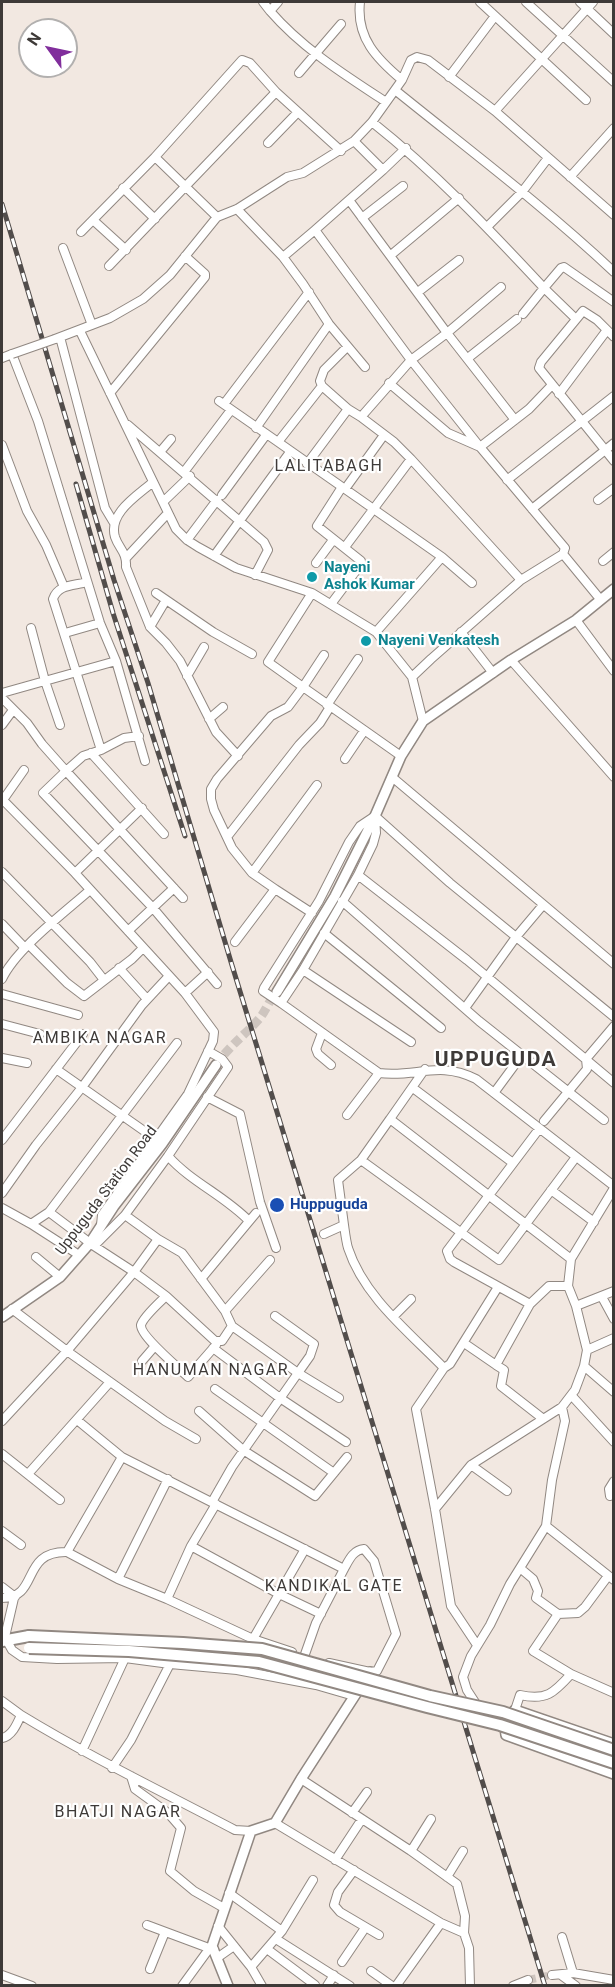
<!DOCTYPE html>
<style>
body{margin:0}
#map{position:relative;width:615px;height:1987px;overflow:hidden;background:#f2e8e1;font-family:Roboto,sans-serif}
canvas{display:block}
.frame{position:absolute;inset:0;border:3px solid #3e3a38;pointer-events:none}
.north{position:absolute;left:18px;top:18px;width:60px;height:60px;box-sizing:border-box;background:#fff;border:2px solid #b2b0af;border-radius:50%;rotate:303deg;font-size:16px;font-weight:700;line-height:24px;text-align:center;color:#3e3a38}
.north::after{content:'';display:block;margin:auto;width:21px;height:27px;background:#812e9c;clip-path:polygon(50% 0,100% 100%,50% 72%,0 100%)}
</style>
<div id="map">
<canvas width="615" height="1987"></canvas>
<div class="frame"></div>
<div class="north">N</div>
</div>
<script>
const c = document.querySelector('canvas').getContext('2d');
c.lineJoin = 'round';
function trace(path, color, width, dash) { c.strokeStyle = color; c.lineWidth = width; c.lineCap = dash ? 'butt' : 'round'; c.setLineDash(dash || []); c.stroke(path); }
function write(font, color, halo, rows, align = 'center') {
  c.font = font + ' Roboto,sans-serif'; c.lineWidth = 4.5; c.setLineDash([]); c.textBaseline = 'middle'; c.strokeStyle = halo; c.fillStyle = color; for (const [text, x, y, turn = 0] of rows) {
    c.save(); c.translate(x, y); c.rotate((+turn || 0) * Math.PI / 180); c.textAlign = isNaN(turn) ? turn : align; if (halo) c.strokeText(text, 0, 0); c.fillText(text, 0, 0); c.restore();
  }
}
trace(new Path2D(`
 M528 1980 552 1975`), '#cec5bf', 8, [8, 4]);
trace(new Path2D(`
 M216 1065C230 1045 244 1036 259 1019 266 1011 269 1000 277 992`), '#cec5bf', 9, [9, 4.5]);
const minor = new Path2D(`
 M263 2 270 11
 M278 2 270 11C303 49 345 75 386 102
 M360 2C356 38 377 59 402 80
 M480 2 586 100
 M526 2 614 82
 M580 2 614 34
 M299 73 341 24
 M449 77 495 16
 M395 90C468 149 545 207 614 272
 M495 111 593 2
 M372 122C435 172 489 229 544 288L561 268 564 267 614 302
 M354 141 383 170 315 230 411 360 480 447
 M268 143 298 112
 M383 170 406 148
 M570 177 614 128
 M123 188 155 219
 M349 200 447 333 515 420
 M237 209 283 257 303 284 329 324 365 367
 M217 217 155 157 242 60 250 63 276 92
 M362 218 403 186
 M93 220 126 250
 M488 226 522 192 548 158
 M81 232 155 157
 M63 248 92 325
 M391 255 459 198
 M283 257 315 230
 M109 266 276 92 341 151
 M418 292 459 260
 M523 314 544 288 576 319
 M80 331 176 529 187 540 198 547 236 568 312 593 376 632 412 677 423 721
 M60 337 105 508 114 523
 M614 337 597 320 583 311 541 362 539 368 614 461
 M55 339 110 318 143 299 170 275 217 217 237 209 287 177 303 173 354 141 372 122 402 80 411 60 417 57 428 60 495 111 614 215
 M347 347 324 370 320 381 322 386 278 442 442 557 472 583
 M2 358 12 354 38 421 100 623 116 661 145 761
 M468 358 517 319
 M389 383 448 433 480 447
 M552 385 529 409 480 447 565 548 563 554
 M322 386 348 409 361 417
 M110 393 205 277V274L185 256
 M559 394 607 330
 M219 401 278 442
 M224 404 309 292
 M128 425 264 542 268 550 255 575
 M256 428 329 324
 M2 445 27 511 46 545 64 587
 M160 452 171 439
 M307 464 348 409
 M184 472 231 410
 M507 480 614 396
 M153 482C137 496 108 513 115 537 119 549 127 552 126 567L150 627 166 643 180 661 216 732 238 756
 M345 489 384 435
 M222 495 266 435
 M598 500 614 488
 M163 502 190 476
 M532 509 614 443
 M187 540 217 500
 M345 547 411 459
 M214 556 290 452
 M126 558 168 513
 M603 561 614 552
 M316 563 333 540
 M521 580 563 554 600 599
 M87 582C74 586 58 584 53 599L101 750 124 738 139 736
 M156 593 213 632 252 654
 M312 593 268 662 303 687 324 655
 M331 604 361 564V561L317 526 342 487
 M576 620 614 671
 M150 627 166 600
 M31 628 45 681 60 725
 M376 632 442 557
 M461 632 493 673
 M65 633 100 623
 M511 660 614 777
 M187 676 204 647
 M412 677 431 659 521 580 411 459 394 442 361 417 411 360 447 333 501 287
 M2 693 116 661
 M2 698 27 723 42 744 66 771 83 756 101 750
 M327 705 358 659
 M209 719 223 707
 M2 725 13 710
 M91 753 164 834
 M345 759 364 731
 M392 777 614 964
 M2 799 75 873 185 993 214 1032 213 1041 188 1094 102 1215 101 1225
 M3 800 24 770
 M375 816 376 833 373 844 358 875 303 970 281 1003 379 1073C416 1078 438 1060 476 1079L614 1186
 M375 816 450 883 614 1017
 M227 837 299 745 320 723 330 707
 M2 872 90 962 104 980
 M75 873 142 808
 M252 873 317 785
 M358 875 467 960 614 1083
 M275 889 312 913
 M183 898 66 771 43 793 153 908 217 984
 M342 901 479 1021 604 1120
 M2 924 25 948
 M128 931 174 888
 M324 933 441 1028
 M235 942 275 889 252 873 232 848 214 810 211 799V789L217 779 271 716 288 707 303 687 401 756
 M29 945 67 983 84 996 132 959 143 948
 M119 968 147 999
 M303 970 411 1042
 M2 979C16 949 64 913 90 890
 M185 993 208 972
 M2 994 78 1015
 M281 1003 263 991 264 988 319 901 349 842 360 826 375 816
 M465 1008 516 937 543 905
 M2 1024 40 1034
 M322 1033 316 1049 318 1054 331 1065
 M2 1058 27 1063
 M56 1069 157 1140
 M425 1069 390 1119 571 1259
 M413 1088 513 1163
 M494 1093 522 1055
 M207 1097 240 1114 260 1202 276 1248
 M347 1115 379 1073
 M544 1121 587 1069 586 1059 614 1026
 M2 1140 83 1034
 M168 1156C191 1182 225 1196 249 1221
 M361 1160 499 1260 576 1157
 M551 1190 594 1222
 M2 1193 36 1145 83 1086 142 1005 169 976
 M2 1208 31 1224 49 1212 94 1246 134 1272 67 1351 165 1421 196 1439
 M49 1212 177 1043
 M125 1215 158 1239 134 1272 166 1296 215 1341H222L232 1326 225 1311 182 1253 158 1239
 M31 1224 79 1255
 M344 1225C345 1232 346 1241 348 1248 364 1297 409 1332 444 1368
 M324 1234 344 1225 338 1180 361 1160 390 1119
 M94 1246 125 1215 168 1156 228 1067 222 1059 208 1051
 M36 1257 60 1277
 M201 1279 256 1213
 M166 1296C160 1302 143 1317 141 1325 140 1336 179 1368 188 1377L216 1345
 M602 1297 614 1319
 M530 1304 549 1286H568
 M576 1306 614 1291
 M225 1311 270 1260
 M275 1316 314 1344 310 1356 298 1373 339 1398
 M394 1316 411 1299
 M464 1343 496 1365 530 1304 454 1262 450 1259 447 1251 539 1129
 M213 1348 280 1398 346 1442
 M587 1350 614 1338
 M142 1361 155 1346
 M496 1365 504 1370 501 1386 542 1418
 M584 1366 614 1392
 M215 1389 334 1473
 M572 1396 614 1442
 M199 1411 243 1450 315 1496 347 1457
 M77 1420 122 1457 344 1569 316 1623 304 1657
 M2 1421 67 1351 12 1309
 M2 1454 60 1500
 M471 1465 507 1491
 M28 1474 110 1382
 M610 1496 609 1489 614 1481
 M212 1502 232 1467 298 1373 232 1326
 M216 1504 191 1546 279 1594 321 1614
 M435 1509 471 1465 562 1407 575 1390 584 1366 587 1350 576 1306 568 1286 571 1259 614 1188
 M546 1526 614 1580
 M2 1531 21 1545
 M191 1546 167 1599 253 1639 305 1549
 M520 1568 533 1579 538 1591 536 1598 558 1614
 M608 1576 585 1607 578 1613 558 1614 533 1651 571 1674 614 1693
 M118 1579 67 1552 122 1457
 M2 1587 15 1597
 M2 1598C40 1598 20 1551 67 1552
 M167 1599 118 1579 168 1479
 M253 1639 292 1652
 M4 1641 14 1598
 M7 1641 12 1650 22 1657 57 1659 125 1658 170 1664 237 1670 316 1685 354 1696
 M477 1645 451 1606 435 1509 416 1409 444 1368 450 1364 498 1287
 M329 1663 370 1672 377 1671 396 1634 374 1561 364 1549C353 1550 349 1560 344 1569
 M2 1701 21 1715C17 1724 12 1736 2 1738
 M515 1710 520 1695C546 1701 554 1693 571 1674
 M21 1715C90 1757 163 1792 235 1830L251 1831
 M493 1723 480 1710 467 1690 463 1677 471 1656 490 1625 510 1584 546 1526 552 1480 565 1421 562 1407
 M82 1751 125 1658
 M112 1768 131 1740 170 1664
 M131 1776 135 1789 168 1813 181 1828 170 1871 194 1891 224 1908
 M301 1779 411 1851 457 1884 465 1916 464 1933 469 1948 470 1986
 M352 1813 367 1792
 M275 1823 441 1923 464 1933
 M411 1851 431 1819
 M335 1860 362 1819
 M354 1870 338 1892 334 1905 340 1912 379 1935
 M447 1877 463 1851
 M229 1893 282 1931
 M147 1925 214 1950
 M218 1926 251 1967 262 1986
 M562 1937 573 1973
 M276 1939 350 1986
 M267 1949 315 1985
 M217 1958 234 1946
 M342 1962 365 1928
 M251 1967 282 1931 313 1880
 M150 1969 165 1932
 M371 1971 392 1986
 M2 1975 32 1986
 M552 1975 573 1973 614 1980
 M561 1975 576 1986
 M182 1986 209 1949
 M327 1986 334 1975
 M396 1986 441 1923
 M513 1986 528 1980`);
const tertiary = new Path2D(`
 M277 992 335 896 375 816 401 756 423 721 511 660 576 620 614 589
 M2 1317 60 1277 90 1243 114 1206 162 1144 216 1065
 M614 1744 515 1710 504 1720 506 1735 614 1774
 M228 1986 212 1946 251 1831 275 1823 301 1779 370 1672`);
const secondary = new Path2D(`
 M2 1641 29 1636`);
trace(minor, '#918882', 10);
trace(tertiary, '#918882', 12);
trace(secondary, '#918882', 14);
trace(minor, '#fff', 8);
trace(tertiary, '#fff', 9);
trace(secondary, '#fff', 10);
const rail = new Path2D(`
 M2 204 114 580 148 683 231 962 545 1986
 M76 484 113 613 185 836`);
trace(rail, '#524d4b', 5);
trace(rail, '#fff', 3, [9]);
const minorBridge = new Path2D(`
 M12 354 55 339`);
const secondaryBridge = new Path2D(`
 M29 1636 183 1643 262 1649 430 1696 503 1712 614 1750
 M29 1648 129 1651 259 1662 427 1707 500 1725 614 1763`);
trace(minorBridge, '#918882', 10, []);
trace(secondaryBridge, '#918882', 14, []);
trace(minorBridge, '#fff', 8);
trace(secondaryBridge, '#fff', 10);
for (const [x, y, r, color] of [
 [312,577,6,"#0f9aa8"],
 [366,641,6,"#0f9aa8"],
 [277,1205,8,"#1a4fb4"]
]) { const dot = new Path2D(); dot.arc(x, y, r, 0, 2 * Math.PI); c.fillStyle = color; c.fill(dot); trace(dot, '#fff', 2); }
write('bold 15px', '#0d838f', '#fff', [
 ["Nayeni",324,568],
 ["Ashok Kumar",324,585],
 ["Nayeni Venkatesh",378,641]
], 'left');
write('15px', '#3e3a38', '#fff', [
 ["Uppuguda Station Road",107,1191,-53]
]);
write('bold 15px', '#164399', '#fff', [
 ["Huppuguda",290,1205]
], 'left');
c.letterSpacing = '1.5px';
write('16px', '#3e3a38', '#fff', [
 ["LALITABAGH",329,467],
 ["AMBIKA NAGAR",100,1039],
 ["HANUMAN NAGAR",211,1371],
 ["KANDIKAL GATE",334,1587],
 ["BHATJI NAGAR",118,1813]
]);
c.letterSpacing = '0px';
c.letterSpacing = '1.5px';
write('bold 21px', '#3e3a38', '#fff', [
 ["UPPUGUDA",496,1061]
]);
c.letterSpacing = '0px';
</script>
